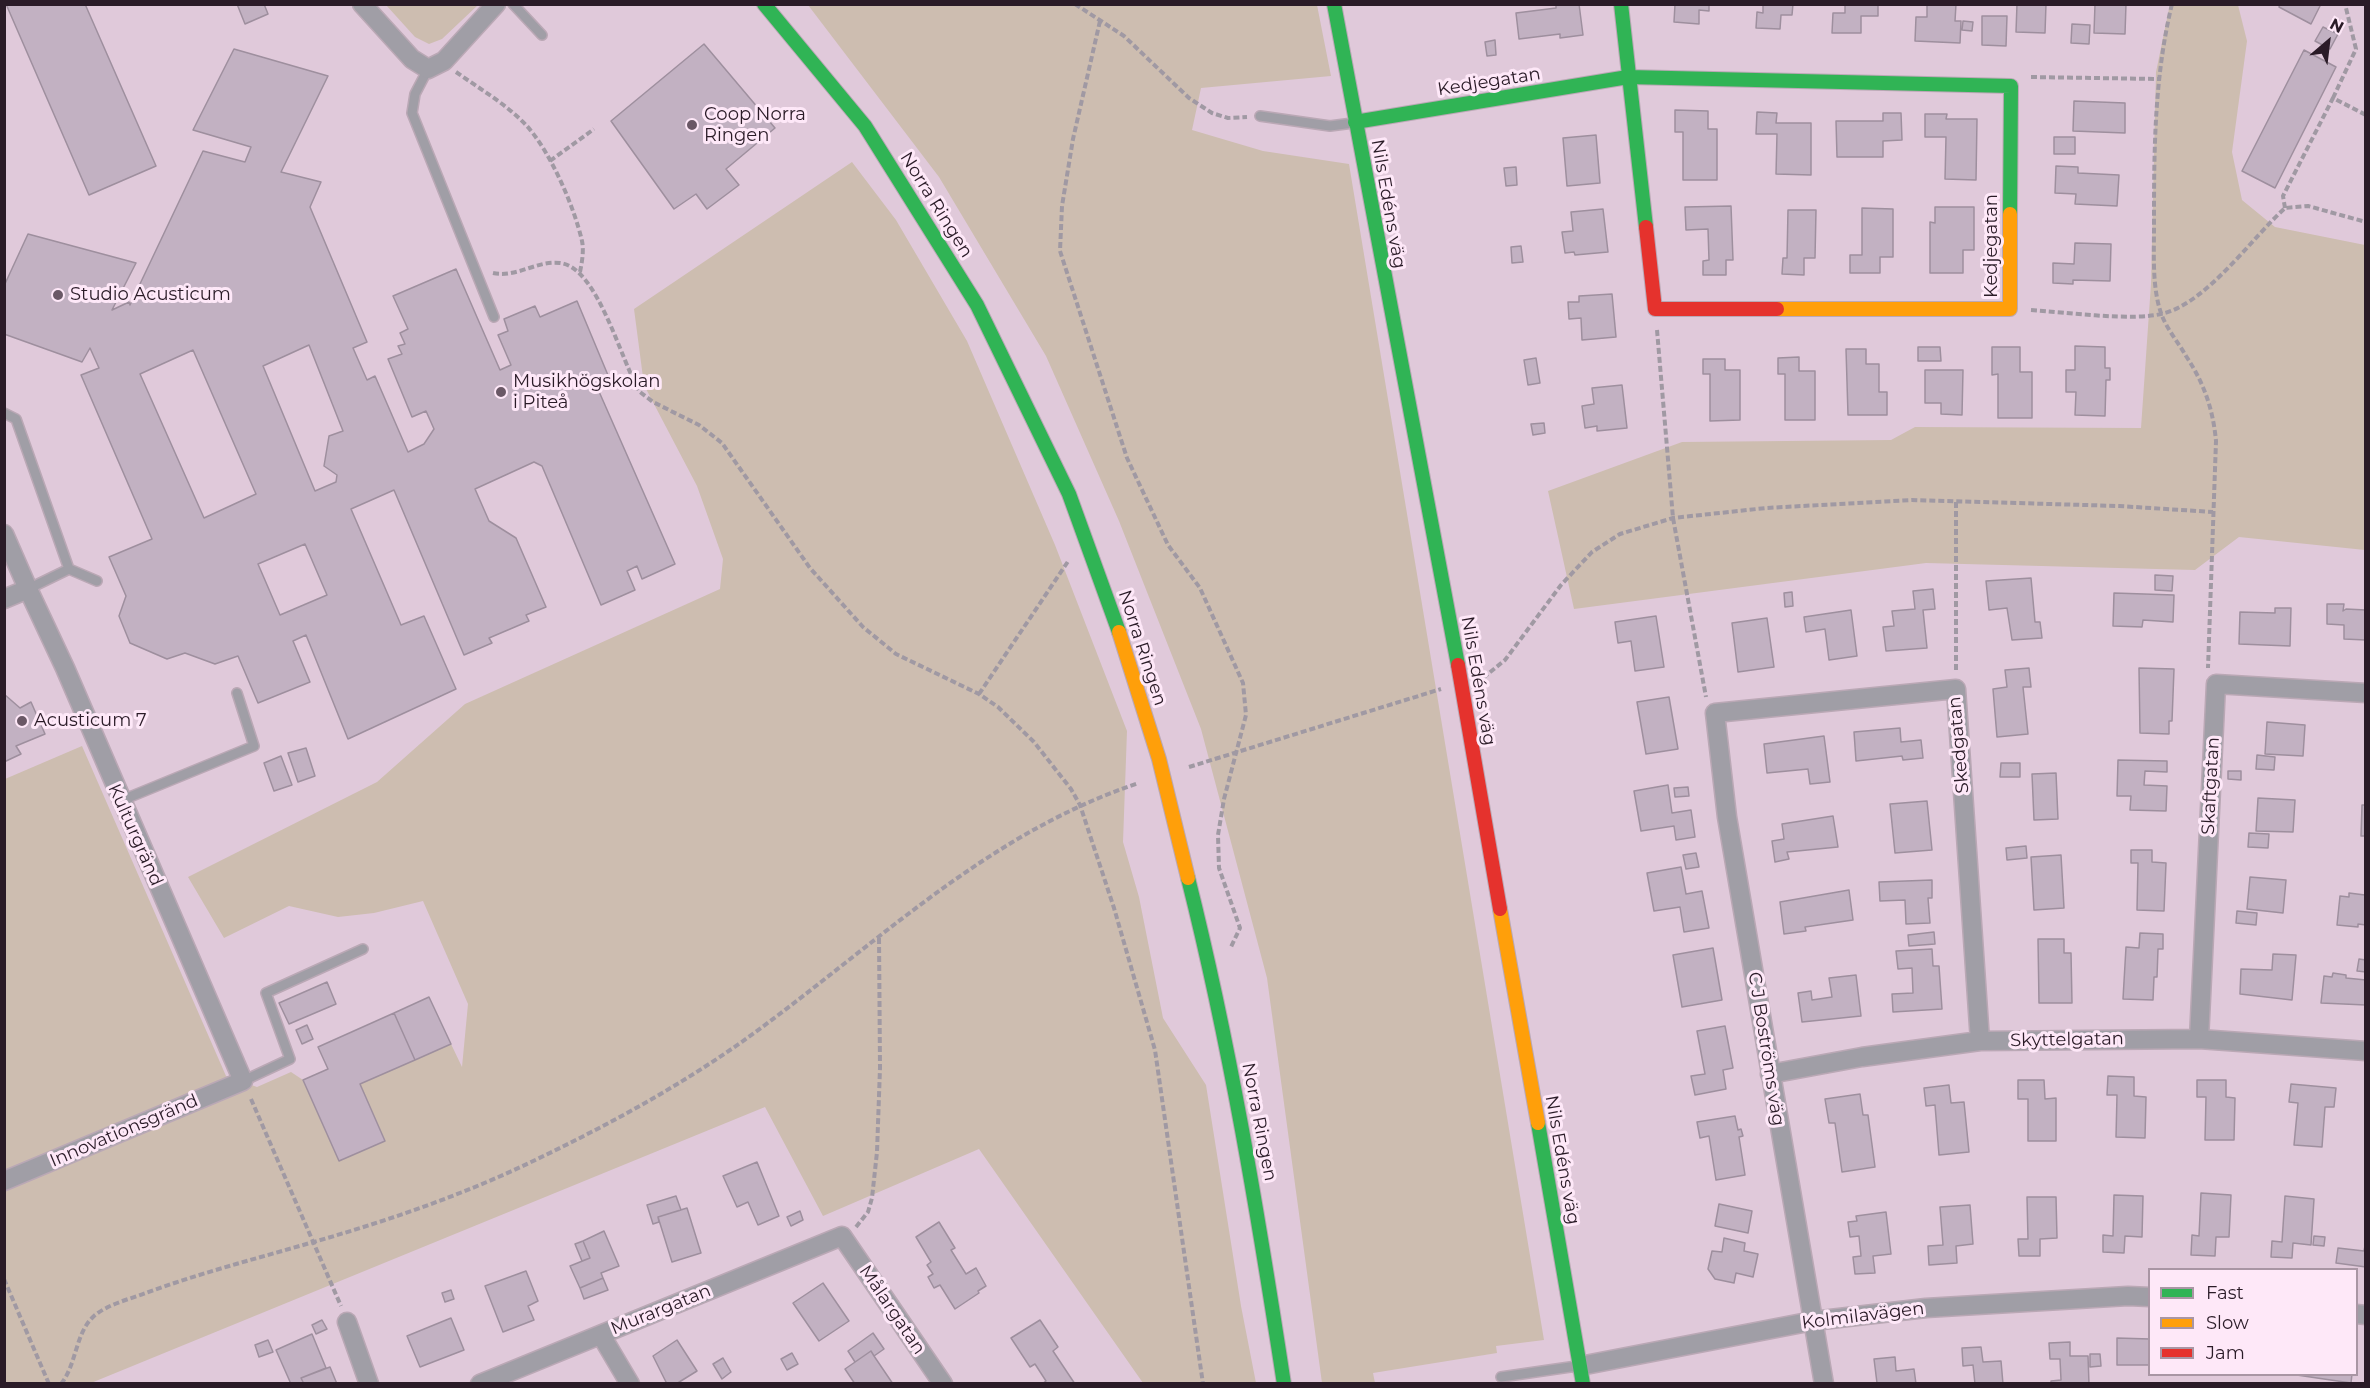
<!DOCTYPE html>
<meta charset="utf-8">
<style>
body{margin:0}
#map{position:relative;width:2370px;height:1388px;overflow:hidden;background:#e0c9da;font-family:Montserrat,sans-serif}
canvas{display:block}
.frame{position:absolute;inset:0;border:6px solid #2a1b27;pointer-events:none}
.legend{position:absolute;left:2148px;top:1268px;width:210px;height:108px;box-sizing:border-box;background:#fee8f8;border:2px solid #a996a4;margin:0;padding:8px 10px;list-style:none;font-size:18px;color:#2a1b27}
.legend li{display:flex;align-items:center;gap:12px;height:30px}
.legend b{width:30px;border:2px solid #a996a4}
.north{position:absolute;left:2298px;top:12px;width:60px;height:60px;-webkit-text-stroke:4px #fee8f8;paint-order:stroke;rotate:28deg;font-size:16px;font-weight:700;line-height:24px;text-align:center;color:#2a1b27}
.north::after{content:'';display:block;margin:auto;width:21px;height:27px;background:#2a1b27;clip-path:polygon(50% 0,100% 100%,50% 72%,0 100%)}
</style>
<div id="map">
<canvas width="2370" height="1388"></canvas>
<div class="frame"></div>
<ul class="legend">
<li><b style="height:8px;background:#30b455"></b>Fast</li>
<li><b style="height:8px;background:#ff9f0a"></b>Slow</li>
<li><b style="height:8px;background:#e5322d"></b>Jam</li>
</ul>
<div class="north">N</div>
</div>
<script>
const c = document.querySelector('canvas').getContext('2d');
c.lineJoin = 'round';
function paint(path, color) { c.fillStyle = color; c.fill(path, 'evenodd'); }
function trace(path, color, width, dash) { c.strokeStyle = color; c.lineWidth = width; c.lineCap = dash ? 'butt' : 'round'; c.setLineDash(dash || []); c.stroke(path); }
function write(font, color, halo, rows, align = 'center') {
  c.font = font + ' Montserrat,sans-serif'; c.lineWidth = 6; c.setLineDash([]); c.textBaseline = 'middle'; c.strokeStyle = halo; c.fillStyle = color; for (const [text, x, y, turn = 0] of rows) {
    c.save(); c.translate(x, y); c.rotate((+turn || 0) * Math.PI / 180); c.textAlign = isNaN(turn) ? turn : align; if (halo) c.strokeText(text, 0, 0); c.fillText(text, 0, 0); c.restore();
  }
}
paint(new Path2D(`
 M2170 4 2238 5 2247 41 2232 152 2242 200 2275 227 2365 245V550L2239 537 2195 570 1926 563 1574 609 1548 491 1682 442 1891 440 1915 427 2141 428 2151 284 2156 72Z
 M386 5H478L442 39 429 44 415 37Z
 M808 5H1317L1331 76 1201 88 1192 130 1263 151 1349 164 1544 1340 1496 1346 1497 1353 1373 1373 1375 1383H1322L1267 978 1201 729 1119 521 1046 356 939 177Z
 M852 162 896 220 967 341 1055 545 1127 731 1123 842 1139 897 1163 1018 1206 1085 1241 1306 1256 1383H1143L979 1149 823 1216 765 1107 91 1383 5 1384V779L82 746 226 1076 257 1087 291 1072 303 1080 339 1161 385 1141 360 1084 451 1044 462 1067 468 1004 423 901 374 913 338 917 289 906 224 938 188 877 377 782 465 704 720 589 723 559 697 486 644 385 634 309Z`), '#cdbdb0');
const building = new Path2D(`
 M6 4H85L156 166 89 195Z
 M237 4H264L268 14 245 24Z
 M1556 4H1579L1583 35 1560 38V34L1519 39 1516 13 1556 8Z
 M1675 4H1709V11L1699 10V24L1674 22Z
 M1763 4H1793L1792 15H1781L1780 29 1756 28 1757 12 1763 13Z
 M1845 4H1878V16H1861V33H1832L1833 13H1845Z
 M1956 4 1955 21H1961L1960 43 1915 41 1916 17H1927V5L1923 4Z
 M2017 4H2046L2045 33 2016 32Z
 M2095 4H2126L2125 34 2094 33Z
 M2280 4H2321L2311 24 2279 7Z
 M1982 16H2007L2006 46 1982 45Z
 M1963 21 1973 22 1972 31 1962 30Z
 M2072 24 2090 25 2089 44 2071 43Z
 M2323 27 2338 34 2330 49 2315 41Z
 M1495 40 1496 55 1487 56 1485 42Z
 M704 44 775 128 726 169 739 185 707 209 696 194 674 209 611 121Z
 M234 49 328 76 281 172 321 182 310 207 367 342 353 348 367 380 375 376 408 452 424 444 434 429 426 411 412 417 388 359 402 354 398 346 405 344 400 333 408 329 393 296 456 269 500 370 511 365 498 335 508 331 504 319 535 306 540 317 577 301 610 380 597 387 675 564 642 579 637 566 627 571 635 590 601 605 542 466 534 462 475 489 489 521 516 538 546 607 526 615 529 621 489 638 492 643 464 655 394 490 351 509 401 625 424 616 456 689 348 739 306 635 293 641 310 682 258 703 238 656 215 664 185 653 167 659 130 643 119 616 126 596 109 557 152 539 81 375 99 368 90 348 82 362 4 334V286L28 234 136 263 112 310 129 302 130 305 203 151 245 162 251 147 193 130ZM309 345 343 431 329 436 324 466 337 475 336 482 315 491 263 366ZM193 350 256 494 204 518 140 374ZM305 544 327 595 280 615 258 564Z
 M2304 50 2336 67 2275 188 2242 171Z
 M2074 101 2125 103V133L2073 131Z
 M1675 110 1708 111V129H1717V180H1683V132H1675Z
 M1757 112 1777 113 1776 123H1811V175L1776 174 1777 134H1756Z
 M1883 113H1901L1902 140 1883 141V157H1837L1836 121H1883Z
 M1925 114H1947L1946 119H1977L1976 180 1945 179 1946 137H1925Z
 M1596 135 1600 183 1567 186 1563 138Z
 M2054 137H2075V154H2054Z
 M2056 166 2078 167V173L2119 175 2117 206 2075 204 2076 194 2055 193Z
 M1516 167 1517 185 1506 186 1504 168Z
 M1731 206 1733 260H1726V275H1703V261L1709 260 1708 229 1686 230 1685 207Z
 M1935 207H1974V250H1963V273H1930V222L1935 223Z
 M1862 208 1893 209V257H1880V273H1850V255H1862Z
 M1603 209 1608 252 1575 255 1574 252 1565 253 1562 232 1573 231 1571 212Z
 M1788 210H1816L1815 258H1804V275L1782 274 1783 258H1787Z
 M2075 243 2111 244 2110 281 2073 280V284L2053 283V263L2074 264Z
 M1521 246 1523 262 1512 263 1511 247Z
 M1612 294 1616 337 1582 340 1581 318 1569 319 1568 302H1579V296Z
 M2075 346 2105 347V368H2110V380H2106L2105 416 2075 415 2076 392H2066V370H2075Z
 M1918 347H1940L1941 361H1918Z
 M1992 347H2020V372H2032V418H1998V374L1992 375Z
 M1846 349H1866V364H1879V392H1887V415H1848Z
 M1799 357V371H1815V420H1785V374H1778V358Z
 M1536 358 1540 383 1528 385 1524 360Z
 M1703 359H1725V370H1740V420L1710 421V374H1703Z
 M1925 370H1963L1962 415 1941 414V403H1925Z
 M1622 385 1627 428 1597 431V426L1585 428 1582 406 1594 404 1592 388Z
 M1544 423 1545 433 1533 435 1531 424Z
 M2155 575 2173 576 2172 591 2155 590Z
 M2031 578 2035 622H2040L2042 638 2012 640 2007 608 1989 610 1986 581Z
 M1933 589 1935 609 1923 610 1927 648 1886 651 1883 627 1894 626 1892 611 1915 609 1913 591Z
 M1792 592 1793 606 1785 607 1784 593Z
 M2114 593 2174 595 2173 622 2143 620 2142 627 2113 626Z
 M2327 604H2344L2343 611 2346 609 2366 610V640L2344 639V625L2327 624Z
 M2275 608H2291L2290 646 2239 644 2240 612 2275 613Z
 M1851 610 1857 656 1829 660 1825 629 1806 632 1804 617Z
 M1656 616 1664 667 1635 671 1631 641 1618 643 1615 622Z
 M1767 618 1774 667 1738 672 1732 623Z
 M2029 668 2031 687H2023L2028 734 1997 737 1993 689 2007 687 2005 670Z
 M2139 668 2174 669 2172 721H2169V734L2140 733Z
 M4 694 20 708 31 702 45 734 16 746 21 754 4 762Z
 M1669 697 1678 749 1646 754 1637 702Z
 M2267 722 2305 725 2303 756 2265 754Z
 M1900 728 1901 742 1921 740 1923 758 1903 760 1902 756 1856 761 1854 732Z
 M1824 736 1830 782 1810 784 1808 769 1767 773 1764 744Z
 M306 748 315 776 298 782 288 753Z
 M2257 755 2275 757 2274 770 2256 769Z
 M281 756 292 785 274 791 264 763Z
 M2118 760 2167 761V772L2145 771 2144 785 2167 786 2166 811 2130 810 2131 796H2117Z
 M2001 763H2020V777H2000Z
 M2228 771H2241V780L2228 779Z
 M2056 773 2058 819 2034 820 2032 774Z
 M1668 785 1672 813 1691 810 1695 837 1676 840 1674 826 1641 831 1634 791Z
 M1688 787 1689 796 1675 797 1674 788Z
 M2258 798 2295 800 2293 832 2256 831Z
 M1927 801 1932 850 1895 853 1890 804Z
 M2362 805H2366V836H2361Z
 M1833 816 1838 847 1787 852 1789 859 1775 862 1772 841 1784 839 1782 824Z
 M2249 833 2269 834 2268 848 2248 847Z
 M2026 846 2027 858 2007 860 2006 848Z
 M2131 850H2152V862L2166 863 2164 911 2137 910 2138 863H2131Z
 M1696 853 1699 867 1686 869 1683 855Z
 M2061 855 2064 908 2034 910 2031 857Z
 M1681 867 1686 894 1702 891 1709 928 1684 932 1680 907 1654 911 1647 873Z
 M2250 877 2286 880 2283 913 2247 909Z
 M1932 880V898H1928L1930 923 1906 924 1905 900 1880 901 1879 882Z
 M1849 890 1853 920 1805 927 1806 931 1784 934 1780 902Z
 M2349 893 2365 895 2366 925 2358 924V927L2337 925 2340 896 2349 897Z
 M2237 911 2257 913 2256 925 2236 923Z
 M1934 932 1935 944 1909 946 1908 935Z
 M2140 933 2163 934V949H2158L2157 977H2154L2153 1000 2123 999 2126 947 2139 948Z
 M2038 939H2064V953H2071L2072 1003H2039Z
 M1713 948 1722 1000 1682 1007 1673 955Z
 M1932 949 1933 966H1939L1942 1009 1893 1012 1892 994 1913 993 1912 968 1898 969 1896 951Z
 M2273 954 2296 955 2292 1000 2240 994 2241 969 2272 970Z
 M2359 959 2366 960V972L2357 971Z
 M2333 973 2346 975V978L2366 980V1005L2321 1003 2324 976 2332 977Z
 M1856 975 1861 1016 1802 1022 1798 993 1811 991 1812 1000 1832 997 1829 978Z
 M327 982 336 1004 289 1024 279 1003Z
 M429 997 451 1044 415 1060 394 1013Z
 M394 1013 415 1060 360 1084 385 1141 339 1161 303 1080 328 1069 318 1047Z
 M307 1025 313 1039 302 1044 296 1030Z
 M1725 1026 1733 1068 1723 1070 1726 1089 1695 1095 1691 1076 1705 1074 1697 1031Z
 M2108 1076 2134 1077V1096L2146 1097 2145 1138 2116 1137 2117 1095H2107Z
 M2018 1080H2044L2045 1099 2056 1098V1141H2028V1099H2018Z
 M2197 1080H2226V1097L2235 1098 2234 1140H2205L2206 1097H2197Z
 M2291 1084 2336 1088 2334 1107H2325L2322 1147 2294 1145 2298 1103 2289 1102Z
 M1949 1085 1951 1103 1964 1102 1969 1152 1939 1155 1935 1105 1926 1106 1924 1088Z
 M1860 1094 1863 1115H1868L1875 1167 1842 1172 1835 1123H1829L1825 1099Z
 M1735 1116 1738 1130 1741 1129 1743 1136 1739 1137 1745 1175 1716 1180 1709 1136 1700 1138 1697 1122Z
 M757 1162 779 1216 758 1225 748 1202 737 1207 723 1176Z
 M2201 1193 2231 1195 2229 1237H2216L2215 1256 2191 1255 2192 1235 2199 1236Z
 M2114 1195 2143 1196 2142 1237 2125 1236 2124 1253 2103 1252V1235L2113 1236Z
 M676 1196 681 1210 658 1217 659 1222 653 1224 647 1205Z
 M2285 1196 2314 1199 2311 1245 2293 1243 2292 1258 2271 1257 2272 1241 2282 1242Z
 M2027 1197H2056L2057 1238 2040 1239V1256H2019L2018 1239H2028Z
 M1719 1204 1752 1211 1748 1233 1715 1226Z
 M1970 1205 1973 1244 1956 1246 1957 1263 1929 1265 1928 1246 1943 1245 1940 1207Z
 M687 1208 701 1253 672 1262 658 1217Z
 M800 1211 803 1220 791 1226 787 1217Z
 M1886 1212 1891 1254 1873 1256 1875 1273 1855 1274 1853 1257 1861 1256 1859 1236 1850 1237 1848 1222 1857 1221 1856 1216Z
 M939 1222 955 1248 951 1250 966 1274 976 1268 986 1286 978 1291 979 1293 955 1309 940 1285 934 1288 928 1277 933 1274 927 1265 931 1262 916 1237Z
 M604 1231 619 1266 601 1273 603 1278 580 1288 570 1266 590 1258 583 1241Z
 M2314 1236 2325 1237 2324 1246 2313 1245Z
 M1724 1238 1745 1243 1744 1251 1758 1254 1753 1277 1736 1273 1734 1283 1715 1279 1708 1269 1712 1251 1722 1252Z
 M583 1241 590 1258 582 1261 575 1244Z
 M2366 1241V1267L2336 1263 2338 1248 2364 1251Z
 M526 1271 538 1301 528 1306 534 1320 503 1332 485 1286Z
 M603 1278 608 1290 584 1299 580 1288Z
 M823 1283 849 1321 819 1341 793 1303Z
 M451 1290 454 1299 445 1302 442 1293Z
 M451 1318 464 1350 420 1367 407 1336Z
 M322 1320 327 1329 316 1334 312 1325Z
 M1040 1320 1058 1347 1053 1351 1075 1384H1042L1046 1381 1035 1364 1030 1367 1011 1338Z
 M873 1333 884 1349 874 1356 871 1351 855 1362 848 1351Z
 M312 1334 326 1368 301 1378 304 1384H291L276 1350Z
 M2117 1338 2150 1339V1365H2117Z
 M268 1340 273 1352 259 1357 255 1345Z
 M677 1340 697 1371 676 1384H667L653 1356Z
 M2070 1342V1356H2088L2089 1384H2051V1381L2061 1380 2060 1359H2050L2049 1343Z
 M1981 1347 1983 1362 2001 1361 2003 1384H1975L1973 1365 1963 1366 1962 1348Z
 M871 1351 874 1356 893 1384H855L845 1369Z
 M792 1353 798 1364 787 1370 781 1359Z
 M2090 1354H2100L2101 1366 2090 1367Z
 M1895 1357 1896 1371 1914 1369 1916 1384 1877 1383 1874 1359Z
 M723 1358 731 1372 722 1379 713 1364Z
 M330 1367 337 1384H304L301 1378Z
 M2290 1374H2352L2351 1383Z`);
paint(building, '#c2b1c2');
trace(building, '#9e8f9e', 1.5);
const lane = new Path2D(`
 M513 4 542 35
 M428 69 415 94 412 113 494 317
 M1260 116 1330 126 1353 123
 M4 413 16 419 69 569
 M28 589 69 569 97 581
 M120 801 254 746 237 693
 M243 1081 290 1059 266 993 363 949
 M1501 1377 1577 1366`);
const street = new Path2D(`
 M362 4 412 59 428 69 444 61 496 4
 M4 534 28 589 4 599
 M2199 1039 2216 684 2366 693
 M1770 1074 1862 1057 1980 1041 2199 1039 2366 1051
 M4 1181 243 1081 65 668 28 589
 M2356 1314 2366 1315
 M347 1322 369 1384
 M601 1335 630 1384
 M1580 1366 1813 1321 1926 1308 2128 1296 2150 1297
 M480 1384 842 1236 943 1384
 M1824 1384 1727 817 1715 713 1956 689 1980 1041`);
const fast = new Path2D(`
 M764 4 865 126 977 305 1069 494 1119 632
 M1334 4 1458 665
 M1621 4 1646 227
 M1355 122 1628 77 2011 86 2010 214
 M1188 878C1230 1045 1258 1214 1284 1384
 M1538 1123 1583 1384`);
const slow = new Path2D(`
 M1777 309H2010V214
 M1119 632 1159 759 1188 878
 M1500 909 1538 1123`);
const jam = new Path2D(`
 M1646 227 1655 309H1777
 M1458 665 1500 909`);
trace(lane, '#baa8b5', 12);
trace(street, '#baa8b5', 21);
trace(fast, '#baa8b5', 16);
trace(slow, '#baa8b5', 16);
trace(jam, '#baa8b5', 16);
trace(new Path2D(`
 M1075 4 1124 36 1189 98 1212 113 1228 118 1247 117
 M2172 4C2154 78 2154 152 2154 227 2154 254 2152 287 2161 313 2166 328 2178 342 2186 356 2204 383 2213 409 2216 441L2208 668
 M1100 21 1073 139 1062 206 1060 251 1127 458 1168 545 1200 588 1243 683 1246 715 1224 799 1218 835 1219 868 1240 928 1230 949
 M456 72C480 89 506 104 526 125 550 151 574 206 582 241 584 251 582 262 580 272
 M2031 77 2158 79
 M2333 98 2356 49 2345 4
 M550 161 594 129
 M2285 208 2283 196 2333 98 2366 115
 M493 273C517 278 537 260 560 263 598 267 621 362 640 392L653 402 699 425 722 443 810 568 863 627 896 654 979 694 998 707 1034 742 1071 789 1080 805 1114 908 1155 1050 1203 1384
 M2031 310C2064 312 2136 322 2165 313 2208 301 2252 238 2285 208L2308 206 2366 222
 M1657 330 1673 518 1706 697
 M1956 670V500
 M1483 678 1505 660 1561 585 1592 552 1620 534 1673 518 1766 508 1912 500 2119 506 2213 512
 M979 694 1069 560
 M1189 767 1441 689
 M251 1099 341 1306
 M856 1227 868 1212 872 1198 877 1152 880 1068 879 936
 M4 1279 49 1384
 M61 1384C77 1364 75 1333 94 1316 108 1304 130 1299 146 1293 200 1273 255 1259 310 1243 384 1222 460 1196 529 1163 613 1123 695 1078 769 1022 888 933 996 830 1139 783`), '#a099a3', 4, [6, 3]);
trace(lane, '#a09ea6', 9);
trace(street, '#a09ea6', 18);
trace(fast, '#30b455', 14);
trace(slow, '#ff9f0a', 14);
trace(jam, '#e5322d', 14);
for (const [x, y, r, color] of [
 [692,125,6,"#6a5866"],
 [58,295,6,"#6a5866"],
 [501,392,6,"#6a5866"],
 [22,721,6,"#6a5866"]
]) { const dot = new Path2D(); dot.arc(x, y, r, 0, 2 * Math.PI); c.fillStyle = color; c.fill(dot); trace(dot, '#fee8f8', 2); }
write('18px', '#2a1b27', '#fee8f8', [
 ["Kedjegatan",1489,82,-9],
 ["Nils Edéns väg",1388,204,80],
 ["Norra Ringen",936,205,58],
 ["Kedjegatan",1992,246,-90],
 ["Norra Ringen",1142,648,72],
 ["Nils Edéns väg",1478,681,80],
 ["Skedgatan",1959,745,-95],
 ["Skaftgatan",2211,786,-87],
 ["Kulturgränd",135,835,66],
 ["Skyttelgatan",2067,1040,-1],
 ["C J Boströms väg",1766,1049,81],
 ["Norra Ringen",1259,1122,79],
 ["Innovationsgränd",124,1131,-23],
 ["Nils Edéns väg",1562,1160,80],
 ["Murargatan",661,1310,-22],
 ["Målargatan",892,1310,56],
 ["Kolmilavägen",1863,1316,-7]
]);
write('18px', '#2a1b27', '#fee8f8', [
 ["Coop Norra",704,115],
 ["Ringen",704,136],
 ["Studio Acusticum",70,295],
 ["Musikhögskolan",513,382],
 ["i Piteå",513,403],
 ["Acusticum 7",34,721]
], 'left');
</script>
